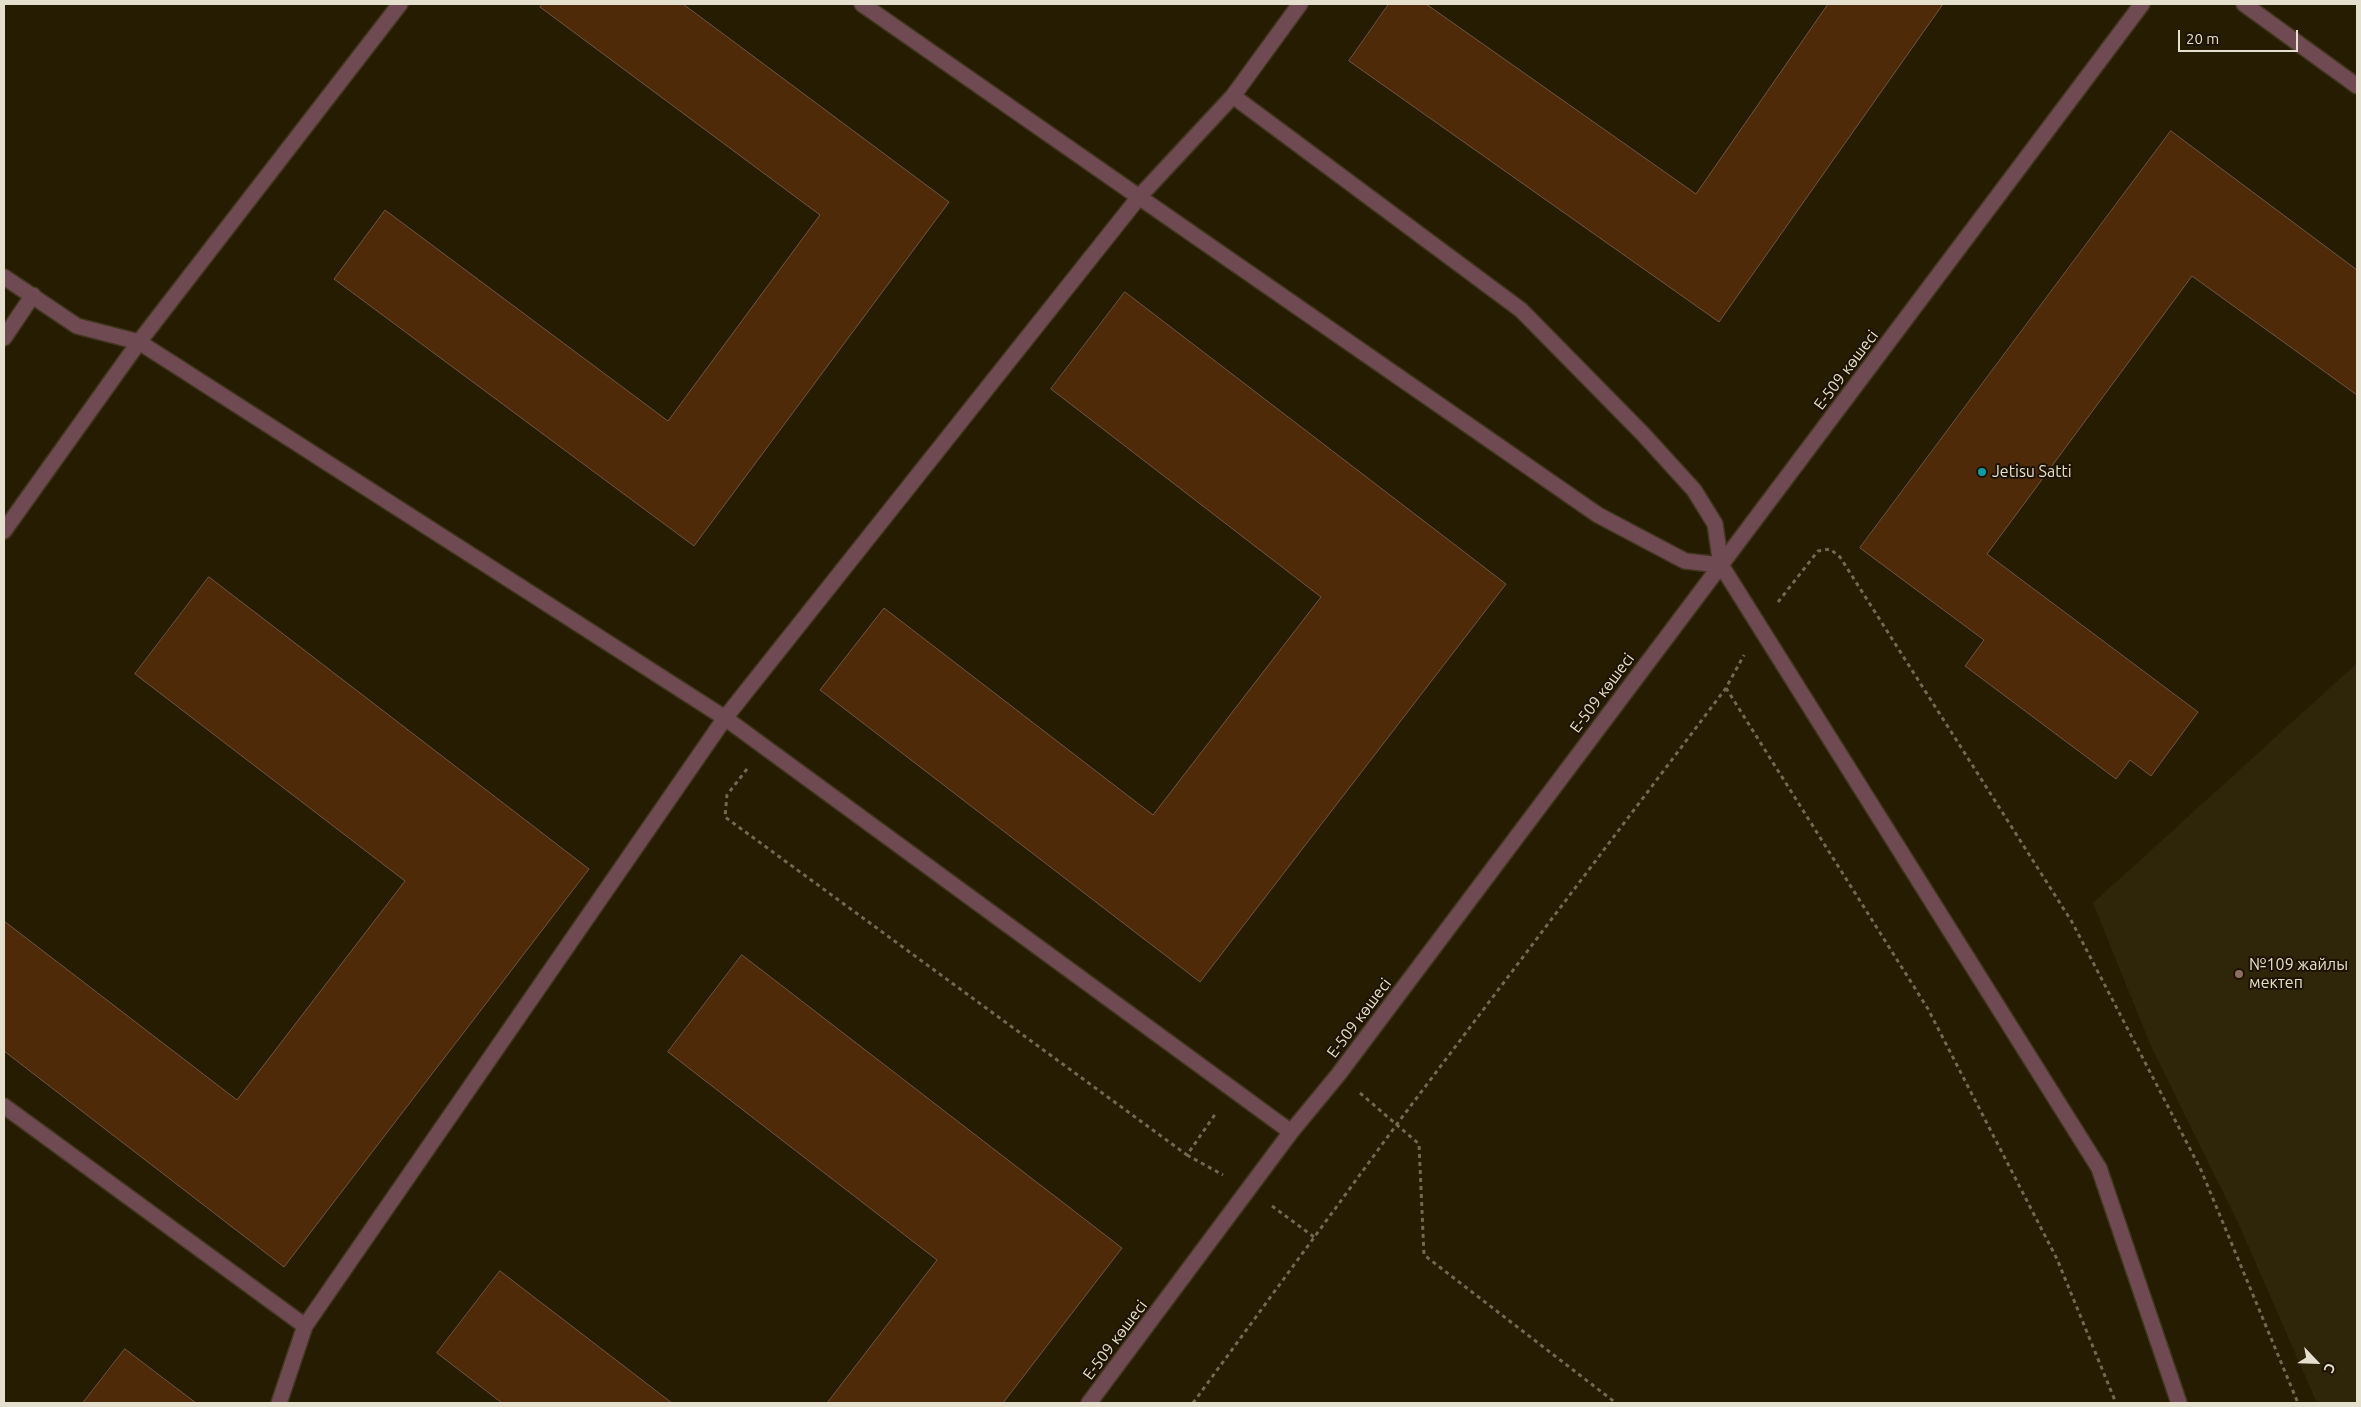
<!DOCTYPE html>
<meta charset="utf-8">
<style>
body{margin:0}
#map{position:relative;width:2361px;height:1407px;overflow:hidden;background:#261c01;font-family:Ubuntu,sans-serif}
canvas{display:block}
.frame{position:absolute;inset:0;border:5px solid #e5dfce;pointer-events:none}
.north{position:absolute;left:2291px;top:1337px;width:50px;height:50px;-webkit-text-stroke:4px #1d1300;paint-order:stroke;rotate:114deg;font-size:14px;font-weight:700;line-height:20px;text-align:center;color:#e5dfce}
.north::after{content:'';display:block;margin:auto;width:18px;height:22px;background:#e5dfce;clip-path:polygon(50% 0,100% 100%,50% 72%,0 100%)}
.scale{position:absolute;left:2178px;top:30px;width:120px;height:22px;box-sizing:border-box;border:2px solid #e5dfce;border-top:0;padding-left:6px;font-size:15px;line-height:18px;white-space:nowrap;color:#e5dfce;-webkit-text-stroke:4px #1d1300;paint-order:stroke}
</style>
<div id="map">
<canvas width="2361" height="1407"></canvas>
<div class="frame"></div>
<div class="north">С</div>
<div class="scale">20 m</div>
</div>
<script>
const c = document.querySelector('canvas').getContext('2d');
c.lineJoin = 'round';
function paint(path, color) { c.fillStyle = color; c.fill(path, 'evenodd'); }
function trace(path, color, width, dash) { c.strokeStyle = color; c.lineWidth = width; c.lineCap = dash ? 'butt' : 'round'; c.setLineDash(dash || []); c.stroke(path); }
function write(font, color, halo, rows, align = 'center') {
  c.font = font + ' Ubuntu,sans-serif'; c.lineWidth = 4; c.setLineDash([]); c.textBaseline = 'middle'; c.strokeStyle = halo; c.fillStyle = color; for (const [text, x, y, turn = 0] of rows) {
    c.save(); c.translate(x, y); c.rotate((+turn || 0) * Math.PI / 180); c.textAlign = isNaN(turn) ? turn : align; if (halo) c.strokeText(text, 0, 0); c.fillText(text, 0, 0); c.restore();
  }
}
paint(new Path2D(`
 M2357 663V1403H2317L2239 1225 2150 1044 2093 903Z`), '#2f2509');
const building = new Path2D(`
 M543 4H683L949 202 694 546 334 279 385 210 668 421 820 215 540 7Z
 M1389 4H1426L1696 194 1828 4H1943L1719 322 1349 61Z
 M2171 131 2357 270V395L2192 276 1987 554 2198 712 2151 776 2130 760 2116 779 1965 666 1984 640 1860 548Z
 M1125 292 1506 584 1200 982 820 690 884 608 1153 815 1321 597 1051 389Z
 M209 577 589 869 284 1267 4 1051V921L237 1100 405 881 135 674Z
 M742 955 1122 1248 1003 1403H827L937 1260 668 1052Z
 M500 1271 672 1403H502L437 1353Z
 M125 1349 196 1403H83Z`);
paint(building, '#4f2a09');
trace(building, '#705541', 1);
const minor = new Path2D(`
 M862 4 1139 197 1233 96 1300 4
 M2244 4 2357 86
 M1233 96 1521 310 1643 434 1694 490 1715 524 1721 565 2099 1168 2179 1403
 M4 277 77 326 139 342 725 718 1291 1132
 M4 338 33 295
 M4 531 139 342 400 4
 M4 1106 305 1326
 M279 1403 305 1326 725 718 1139 197 1598 515 1685 561 1721 565
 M1089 1403 1291 1132 1338 1075 2142 4`);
trace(minor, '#41371e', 18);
trace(new Path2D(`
 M1778 602 1818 551 1830 549 1840 557 2072 922 2201 1170 2298 1403
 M1726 688 1928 1009 2057 1259 2116 1403
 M747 769 727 795 725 817 1187 1155 1216 1113
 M1360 1093 1419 1144 1424 1255 1616 1403
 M1187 1155 1223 1175
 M1272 1206 1314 1237
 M1193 1403 1397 1124 1726 688 1744 655`), '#726952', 3, [4, 4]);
trace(minor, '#704a53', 15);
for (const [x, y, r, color] of [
 [1982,472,5,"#0f9aa8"],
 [2239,974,5,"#8d6e63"]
]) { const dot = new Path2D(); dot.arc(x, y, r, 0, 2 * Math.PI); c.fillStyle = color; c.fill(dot); trace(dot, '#1d1300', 2); }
write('16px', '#e5dfce', '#1d1300', [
 ["Е-509 көшесі",1846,370,-53],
 ["Е-509 көшесі",1602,693,-53],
 ["Е-509 көшесі",1359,1018,-53],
 ["Е-509 көшесі",1115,1340,-53]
]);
write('16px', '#e5dfce', '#1d1300', [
 ["Jetisu Satti",1992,472],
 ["№109 жайлы",2249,965],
 ["мектеп",2249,983]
], 'left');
</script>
